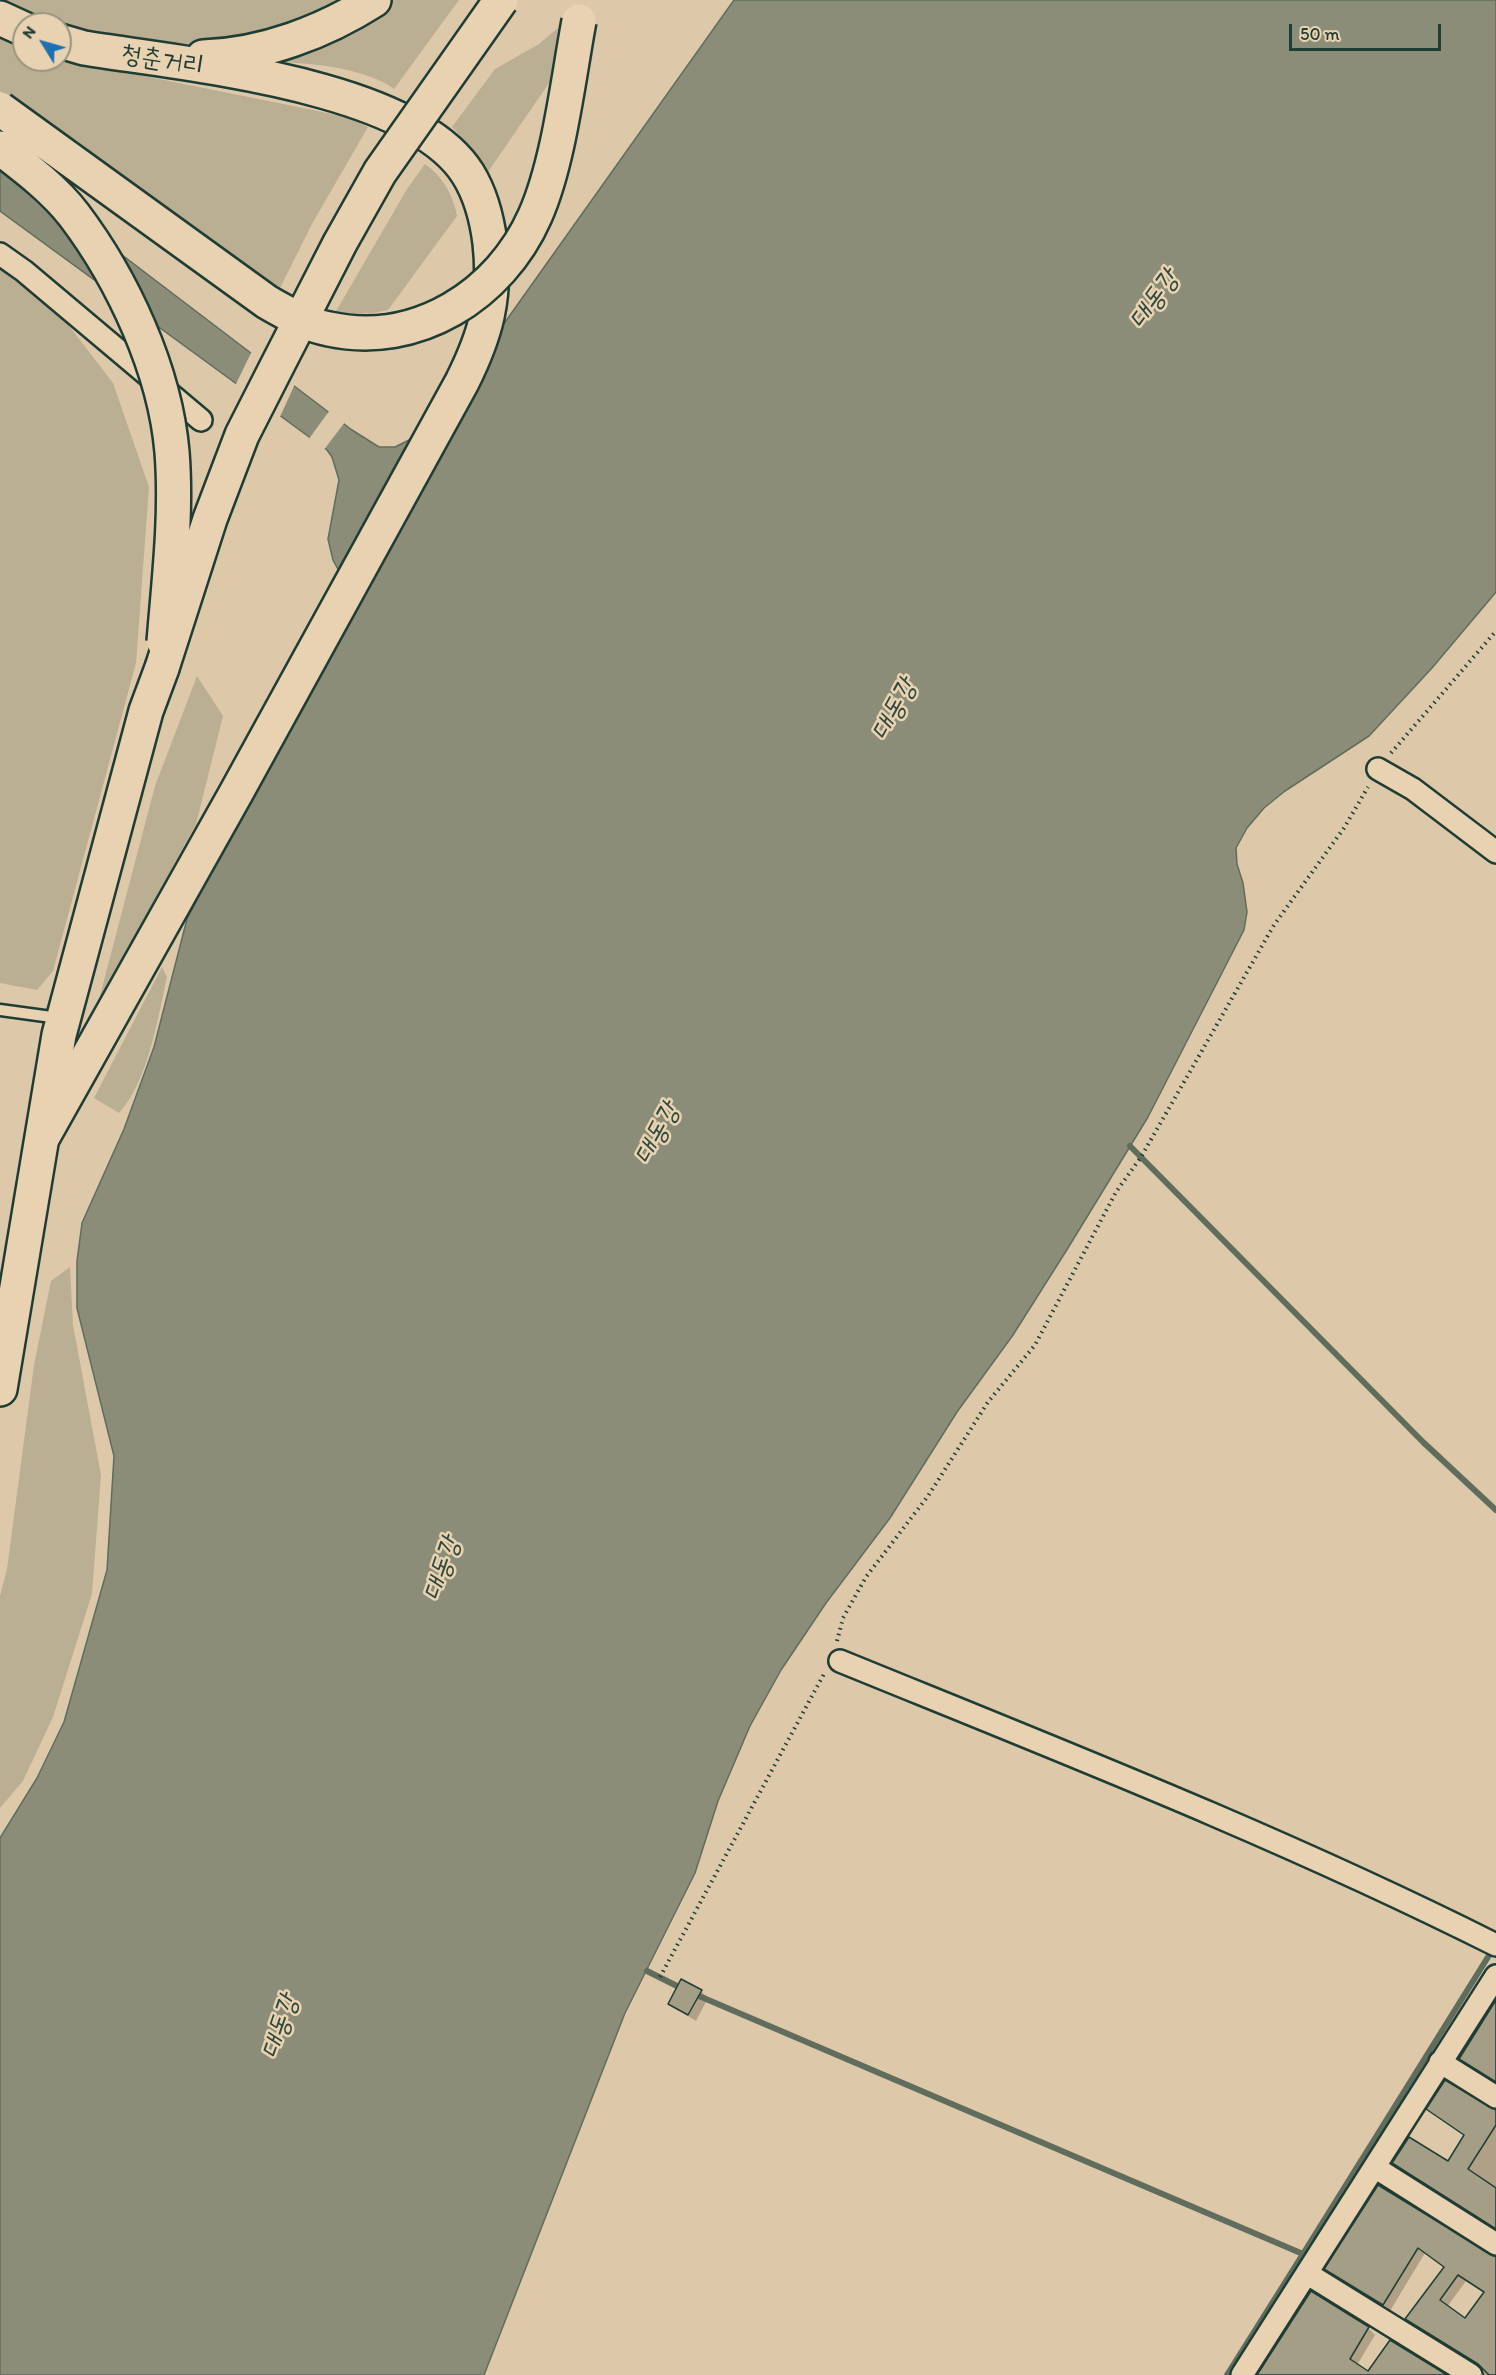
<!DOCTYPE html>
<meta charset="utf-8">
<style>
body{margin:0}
#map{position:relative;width:1496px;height:2375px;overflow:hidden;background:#ddc9aa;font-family:Itim,sans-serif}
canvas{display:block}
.north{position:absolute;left:12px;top:12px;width:60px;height:60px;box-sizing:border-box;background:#e9d2b1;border:2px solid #98967f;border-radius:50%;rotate:307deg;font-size:16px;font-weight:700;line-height:24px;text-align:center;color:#1f3d34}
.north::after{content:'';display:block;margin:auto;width:21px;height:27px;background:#1f6fb2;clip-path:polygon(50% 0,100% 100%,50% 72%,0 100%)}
.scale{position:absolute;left:1289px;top:24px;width:152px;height:27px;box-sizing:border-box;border:3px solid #1f3d34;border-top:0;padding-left:8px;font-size:18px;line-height:21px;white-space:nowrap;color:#1f3d34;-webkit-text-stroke:4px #e9d2b1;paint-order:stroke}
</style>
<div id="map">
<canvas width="1496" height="2375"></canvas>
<div class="north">N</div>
<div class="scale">50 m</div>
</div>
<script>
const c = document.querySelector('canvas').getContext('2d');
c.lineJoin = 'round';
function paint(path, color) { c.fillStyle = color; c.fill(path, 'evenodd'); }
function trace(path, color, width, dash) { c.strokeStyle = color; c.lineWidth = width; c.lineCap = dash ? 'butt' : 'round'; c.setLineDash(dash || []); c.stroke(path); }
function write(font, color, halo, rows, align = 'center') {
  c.font = font + ' Itim,"Poor Story",sans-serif'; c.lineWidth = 5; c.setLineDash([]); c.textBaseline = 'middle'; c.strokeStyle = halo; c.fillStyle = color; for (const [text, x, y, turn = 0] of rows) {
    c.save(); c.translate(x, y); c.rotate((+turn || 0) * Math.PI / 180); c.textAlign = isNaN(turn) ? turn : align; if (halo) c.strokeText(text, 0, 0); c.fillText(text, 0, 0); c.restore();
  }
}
paint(new Path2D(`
 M1 0H347C307 18 269 34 226 43 215 46 202 44 190 44 124 45 59 31 1 0Z
 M394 0H459L394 89C365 67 306 63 271 61L362 22Z
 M558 28 551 80 486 175 474 151 452 127 495 69 539 44Z
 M0 36 24 47V60L60 59 313 110 349 118 368 127 312 224 278 292 0 91Z
 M425 164C442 176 453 194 457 216L388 310 373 313H335L407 189Z
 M0 268 60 314 113 383 149 487 136 663 53 971 37 990 0 983Z
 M197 676 223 716 196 824 98 1003 155 786Z
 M162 967 167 977C158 1017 148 1082 119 1113L94 1098Z
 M70 1267 73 1325 101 1475 92 1594 53 1717 23 1781 0 1808V1596L7 1569 34 1365 51 1281Z`), '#baaf93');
const water = new Path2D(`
 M734 0H1496V592L1432 668 1369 736 1285 791 1264 808 1247 828 1236 848 1237 864 1243 883 1247 912 1244 930 1148 1117 1068 1248 1013 1335 957 1412 890 1518 826 1603 781 1670 750 1726 718 1801 695 1873 625 2013 484 2375H0V1838L37 1778 64 1722 107 1570 114 1456 77 1308V1261L82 1223 124 1129 154 1047 187 919 252 792 355 601 333 560 328 539 339 480 332 457 327 450 0 211V162L352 430 379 447H395L453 418 503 325Z`);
paint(water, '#8c8d78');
trace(water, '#606d5d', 1.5);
paint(new Path2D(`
 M252 351 295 384 279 419 235 386Z
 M330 410 345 422 323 451 308 440Z`), '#ddc9aa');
paint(new Path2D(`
 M701 1991 708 1998 696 2021 669 2004Z
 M1496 2003V2083L1460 2058Z
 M1428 2109 1496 2110V2230L1394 2163H1448L1465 2136Z
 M1379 2187 1489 2256 1496 2257V2375H1484V2369L1407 2319 1445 2268 1425 2253 1390 2311 1326 2269ZM1466 2281 1485 2293 1466 2320 1447 2307Z
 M1368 2328 1375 2335 1357 2365 1368 2373 1444 2375H1259Z`), '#0003');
trace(new Path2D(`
 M1130 1146 1423 1442 1496 1510
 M647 1971 677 1986
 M699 1996 1303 2254 1493 1949
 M1227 2375 1303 2254`), '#606d5d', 6);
const building = new Path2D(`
 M681 1979 702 1990 688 2015 668 2004Z
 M1496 2000V2082L1459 2059Z
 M1445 2080 1496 2110V2125L1468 2169 1496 2188V2229L1392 2163 1409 2137 1448 2161 1464 2135 1426 2109Z
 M1378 2185 1496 2257V2375H1489L1478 2364 1405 2319 1444 2267 1418 2248 1383 2305 1324 2269ZM1458 2275 1484 2292 1465 2318 1440 2300Z
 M1311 2291 1369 2327 1350 2359 1368 2371 1390 2340 1447 2375H1257Z`);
paint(building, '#a39e85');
trace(building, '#1f3d34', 1.5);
const lane = new Path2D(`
 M0 1010 59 1018`);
const street = new Path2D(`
 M0 254 24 271 201 420
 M1378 769 1413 789 1496 852
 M840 1661C1061 1751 1283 1838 1496 1945
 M1440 2062 1496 2097
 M1376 2168 1496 2244
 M1308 2274 1471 2375
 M1242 2375 1496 1976`);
const primary = new Path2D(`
 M0 18 24 29
 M203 57C263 55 324 32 374 0
 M44 1135 236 793 462 382C486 334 496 298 490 243 487 219 481 195 468 174 412 84 183 64 84 48L60 41`);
const highway = new Path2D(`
 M0 1389 59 1035 146 711 162 668`);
trace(lane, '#1f3d34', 15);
trace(street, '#1f3d34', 26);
trace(primary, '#1f3d34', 38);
trace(highway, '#1f3d34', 38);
trace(new Path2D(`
 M1391 753 1496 631
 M837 1641 843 1618 866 1577 928 1496 988 1402 1035 1345 1116 1192 1141 1157 1274 925 1344 828 1368 787
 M660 1977 825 1672`), '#1f3d34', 4, [1.5, 4.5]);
trace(lane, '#e9d2b1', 10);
trace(street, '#e9d2b1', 21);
trace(primary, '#e9d2b1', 33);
trace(highway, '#e9d2b1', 33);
const primaryBridge = new Path2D(`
 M0 109 267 302C286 313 307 325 329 329 417 348 500 295 535 216 559 162 568 80 579 21
 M0 148C26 168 54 189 74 215 123 280 165 370 172 452 177 515 169 580 164 642`);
const highwayBridge = new Path2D(`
 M162 668 210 519 242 435 274 372 340 243 380 172 501 0`);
trace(primaryBridge, '#1f3d34', 38, []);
trace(highwayBridge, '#1f3d34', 38, []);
trace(primaryBridge, '#e9d2b1', 33);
trace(highwayBridge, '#e9d2b1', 33);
write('26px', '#1f3d34', '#e9d2b1', [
 ["청춘거리",162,61,9]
]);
write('italic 27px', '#2f493e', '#e9d2b1', [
 ["대동강",1155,300,-54],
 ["대동강",895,710,-61],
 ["대동강",658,1134,-61],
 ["대동강",443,1569,-71],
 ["대동강",281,2027,-71]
]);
</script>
